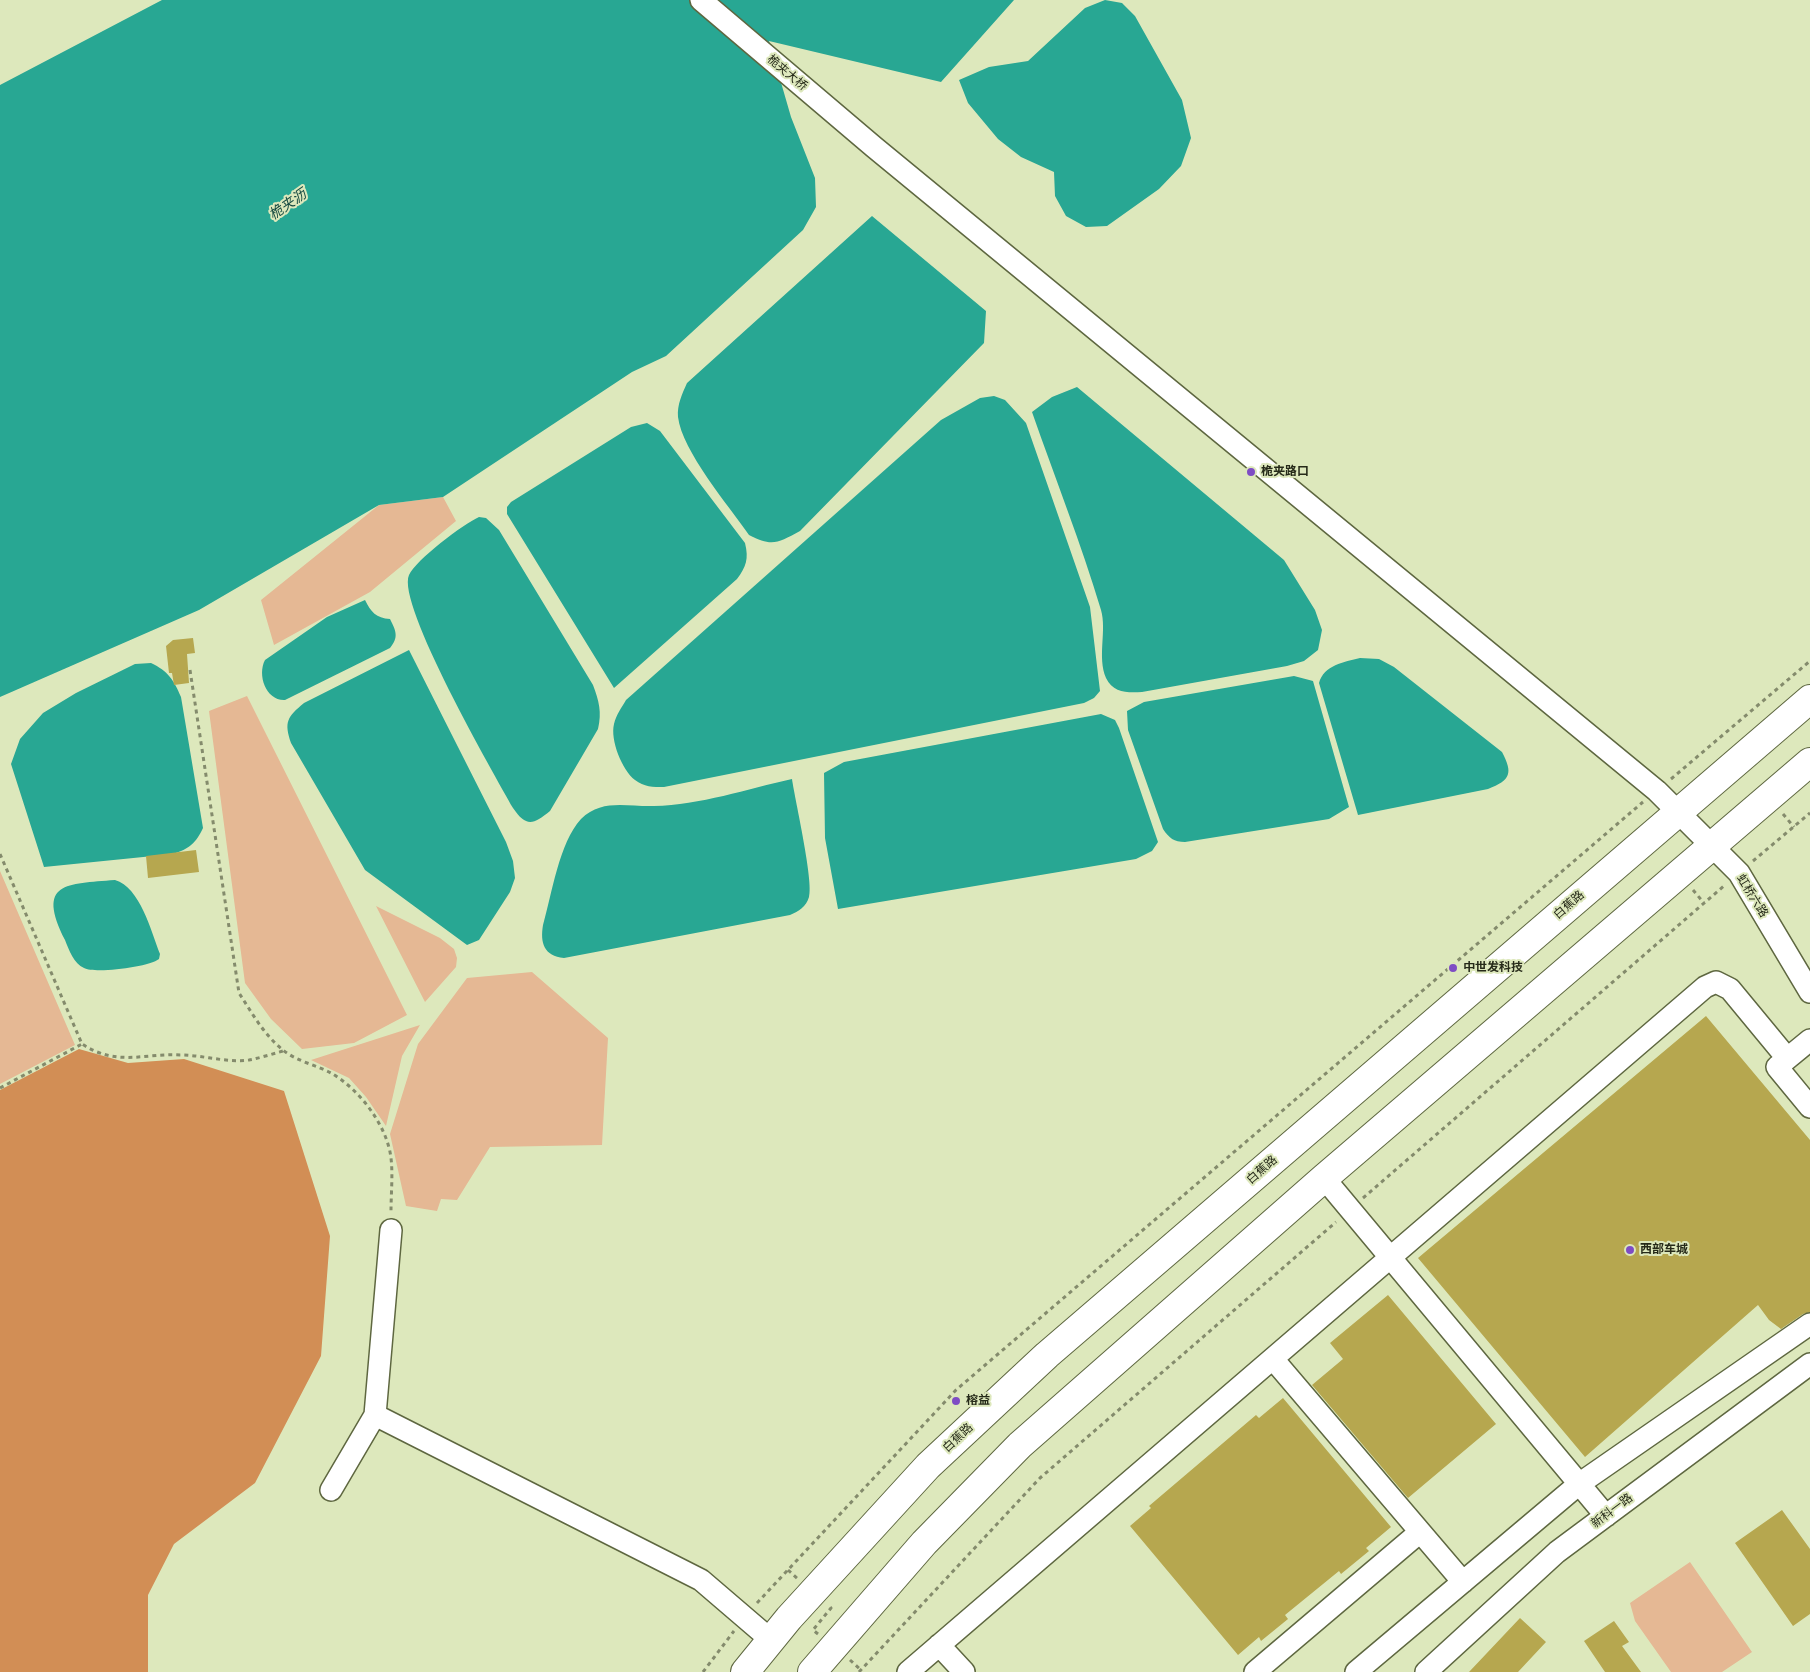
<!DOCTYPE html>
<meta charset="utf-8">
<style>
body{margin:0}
canvas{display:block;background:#dde8bc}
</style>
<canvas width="1810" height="1672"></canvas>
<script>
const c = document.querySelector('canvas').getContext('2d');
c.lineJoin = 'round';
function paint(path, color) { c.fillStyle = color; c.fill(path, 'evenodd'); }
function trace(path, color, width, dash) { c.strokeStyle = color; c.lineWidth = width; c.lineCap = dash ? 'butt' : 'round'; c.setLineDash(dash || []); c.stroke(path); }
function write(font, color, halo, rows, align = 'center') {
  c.font = font + ' "PT Serif","Noto Sans SC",serif'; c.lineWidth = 4; c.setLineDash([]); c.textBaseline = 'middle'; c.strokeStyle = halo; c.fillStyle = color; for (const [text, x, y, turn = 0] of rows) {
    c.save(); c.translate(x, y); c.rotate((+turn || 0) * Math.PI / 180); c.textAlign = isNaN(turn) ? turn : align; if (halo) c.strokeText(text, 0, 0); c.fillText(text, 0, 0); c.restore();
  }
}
paint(new Path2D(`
 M443 497 456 521 370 592 274 645 261 600 379 505Z
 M247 696 407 1015 354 1043 302 1049 271 1019 245 983 209 711Z
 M0 871 75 1045 0 1084Z
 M376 906 440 938 454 949 457 958 456 967 425 1002Z
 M532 972 608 1038 602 1145 490 1147 457 1200 441 1199 437 1211 406 1206 390 1134 418 1044 467 978Z
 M420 1025 402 1056 386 1126 366 1097 349 1078 311 1060Z
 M1690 1562 1752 1652 1722 1672H1671L1635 1621 1630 1603Z`), '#e5b894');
paint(new Path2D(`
 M79 1049 128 1063 184 1059 284 1091 330 1236 321 1356 255 1483 174 1544 148 1595V1672H0V1090Z`), '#d28e55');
paint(new Path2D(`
 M162 0H1014L941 82 769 41 791 117 815 178 816 207 803 230 666 356 632 372 443 497 379 505 199 610 0 697V85Z
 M1105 0 1122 3 1135 16 1182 100 1191 138 1181 166 1159 189 1107 226 1086 227 1066 216 1055 196 1054 172 1021 157 998 139 968 103 959 80 989 67 1028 61 1085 8Z
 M872 216 986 311 984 343 800 531C778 543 772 547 749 535 729 506 682 451 678 417 677 405 682 394 687 383Z
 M1077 387 1284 560 1315 610 1322 630 1318 650 1304 661 1287 666 1142 692C1128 693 1113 693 1106 678 1097 657 1107 631 1101 610 1081 543 1055 478 1032 412L1052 397Z
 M994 396 1005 400 1026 423 1090 607 1100 691 1094 698 1084 703 664 787C653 787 644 787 635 780 622 770 610 740 614 724 616 715 622 707 626 700L941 420 980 398Z
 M647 423 660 431 745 543C749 559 746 567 737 579L614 688 507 514V507L511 502 631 427Z
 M479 517 486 518 499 530 593 685C599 701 602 712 598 729L550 811C533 825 526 827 513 808 494 774 396 604 409 575 416 560 463 524 479 517Z
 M365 600C371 612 376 618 390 619 396 631 399 637 390 648L285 700C266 701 257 675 265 660L327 617Z
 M409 650 506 842 513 861 515 878 510 892 479 940 467 945 365 870 291 743C284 722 287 717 304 703Z
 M1360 658 1379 659 1394 667 1502 752C1513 773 1511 780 1488 789L1358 815 1319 683C1324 665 1344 662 1360 658Z
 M151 663C168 671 174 680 181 697L203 828C196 843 189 849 173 854L44 867 11 764 20 739 43 713 76 693 135 664Z
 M1294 676 1313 681 1349 807 1329 819 1185 842C1174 842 1169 838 1163 829L1128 730 1127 711 1144 702Z
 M1101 714 1115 720 1119 728 1158 842 1152 851 1136 859 838 909 825 838 824 773 844 762Z
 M792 779C795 800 814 882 809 897 806 907 799 911 790 915L564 958C544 956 540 943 543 925 552 894 559 843 581 819 602 798 628 807 654 806 700 805 747 789 792 779Z
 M115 880C140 887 151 931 160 954L159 959C149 967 95 974 84 968 74 964 69 950 65 940 36 882 66 884 115 880Z`), '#28a793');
paint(new Path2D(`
 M193 638 195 653 187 654 189 683 174 685 172 673H169L166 646 173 640Z
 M196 850 199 872 148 878 146 856Z
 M1706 1016 1810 1140V1312L1803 1314 1781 1329 1769 1320 1758 1305 1585 1457 1418 1258Z
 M1388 1295 1496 1424 1408 1498 1312 1385 1343 1359 1330 1343Z
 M1283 1398 1391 1527 1366 1548 1369 1551 1341 1574 1339 1571 1285 1615 1288 1619 1261 1641 1259 1637 1238 1655 1130 1526 1151 1508 1149 1506 1256 1415 1259 1418Z
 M1782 1510 1810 1549V1614L1793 1626 1735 1543Z
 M1520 1618 1546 1642 1518 1672H1469Z
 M1614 1621 1629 1642 1622 1646 1641 1672H1605L1584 1641Z`), '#b6a74f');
const minor = new Path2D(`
 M701 0 874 147 1657 791 1739 873 1810 992
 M1810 1040 1777 1067 1810 1107
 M1324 1178 1606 1516
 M1273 1359 1463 1582
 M375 1415 701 1580 771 1640
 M331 1490 375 1415 391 1230
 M939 1645 964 1672
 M908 1672 1705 987 1716 982 1730 989 1787 1058
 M1255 1672 1420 1532
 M1356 1672 1579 1484 1810 1324
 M1426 1672 1557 1552 1810 1364`);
const major = new Path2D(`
 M745 1672 789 1618 928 1466 1047 1355 1810 699
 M812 1672 924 1543 1020 1445 1324 1178 1810 762`);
trace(minor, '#5e6740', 24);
trace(major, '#5e6740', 30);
trace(new Path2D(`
 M190 670 239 993C252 1013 264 1035 283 1050 296 1061 316 1065 331 1073 359 1089 387 1125 391 1158 393 1175 391 1194 391 1211
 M1671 779 1810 661
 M1783 814 1794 827
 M0 854 82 1044C117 1067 144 1053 180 1055 203 1055 226 1063 249 1060 260 1058 272 1054 283 1051
 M1753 861 1810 813
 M1693 890 1704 903
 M0 1088 82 1044
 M1363 1198 1725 885
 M788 1570 798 1579
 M757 1603 956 1390 1643 802
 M818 1634 813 1630 831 1608 829 1606
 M850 1660 861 1670
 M703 1672 734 1631
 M859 1672 1040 1478 1336 1222`), '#848b6c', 3, [4, 4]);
trace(minor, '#fff', 21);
trace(major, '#fff', 28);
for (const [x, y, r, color] of [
 [1251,472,5,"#7e4cc4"],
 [1453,968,5,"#7e4cc4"],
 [1630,1250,5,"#7e4cc4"],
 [956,1401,5,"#7e4cc4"]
]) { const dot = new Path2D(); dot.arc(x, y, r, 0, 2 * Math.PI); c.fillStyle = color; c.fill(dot); trace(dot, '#dde8bc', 2); }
write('12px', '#262a19', '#dde8bc', [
 ["桅夹大桥",787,73,40],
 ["虹桥六路",1752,896,58],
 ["白蕉路",1569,905,-41],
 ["白蕉路",1262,1170,-41],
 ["白蕉路",958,1438,-43],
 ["新科一路",1612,1511,-37]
]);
write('bold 12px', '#262a19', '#dde8bc', [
 ["桅夹路口",1261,472],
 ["中世发科技",1463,968],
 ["西部车城",1640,1250],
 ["榕益",966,1401]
], 'left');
write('italic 14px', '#164a41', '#dde8bc', [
 ["桅夹沥",288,205,-35]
]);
</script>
